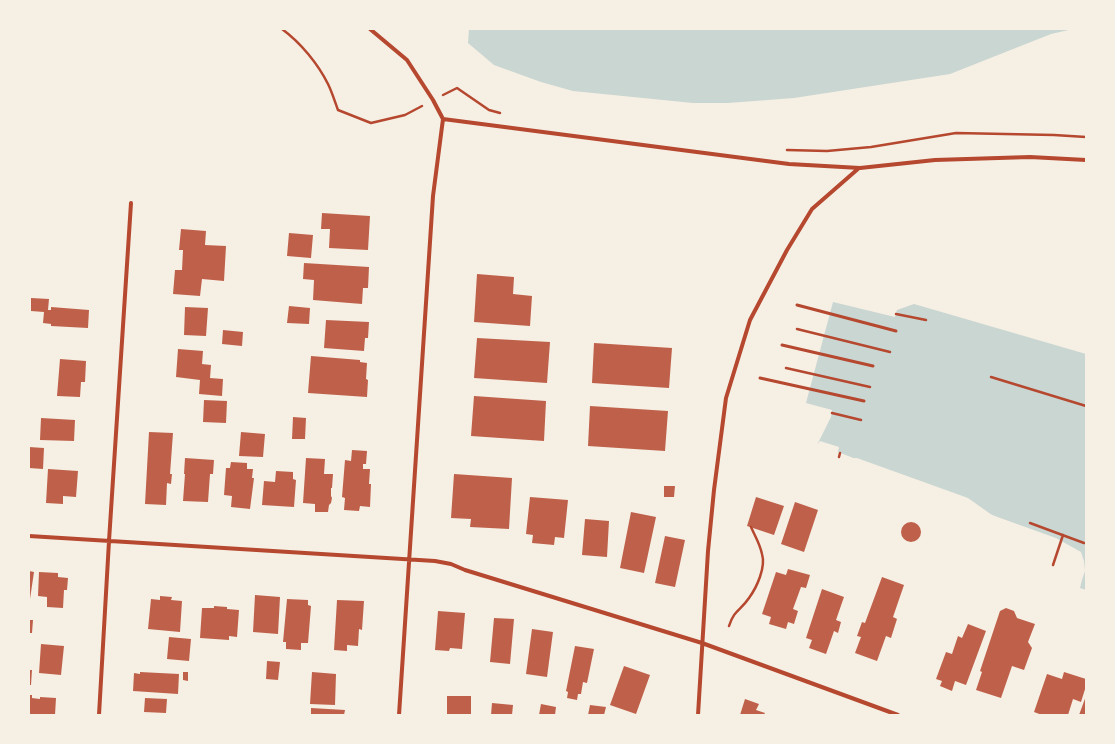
<!DOCTYPE html>
<style>
body{margin:0}
#map{position:relative;width:1115px;height:744px;overflow:hidden;background:#f6efe4;font-family:Karla,sans-serif}
canvas{display:block}
.frame{position:absolute;inset:0;border:30px solid #f6efe4;pointer-events:none}
</style>
<div id="map">
<canvas width="1115" height="744"></canvas>
<div class="frame"></div>
</div>
<script>
const c = document.querySelector('canvas').getContext('2d');
c.lineJoin = 'round';
function paint(path, color) { c.fillStyle = color; c.fill(path, 'evenodd'); }
function trace(path, color, width, dash) { c.strokeStyle = color; c.lineWidth = width; c.lineCap = dash ? 'butt' : 'round'; c.setLineDash(dash || []); c.stroke(path); }
paint(new Path2D(`
 M469 29H1073L1051 34 950 74 794 98 728 103H693L573 91 541 82 494 65 468 43Z
 M833 302 895 317 897 310 914 304 1086 354V590L1080 588 1082 580 1079 577 1071 552 1026 532 960 499 837 452 818 443 831 417 832 410 806 403Z`), '#c9d6d2');
paint(new Path2D(`
 M820 441 839 447 838 452 853 458H857L968 498 992 515 1056 538 1081 552 1084 561 1085 571 1082 580H1079L1077 578 1075 567 1070 554 992 520 959 501 837 454 817 445Z`), '#f6efe4');
paint(new Path2D(`
 M322 213 370 216 368 250 329 248 330 229H321Z
 M181 229 206 231 205 245 226 246 224 281 202 279 200 296 173 294 175 270H182L183 250H179Z
 M289 233 313 235 311 258 287 256Z
 M304 263 369 267 368 288H363L362 304 313 300 314 280 303 279Z
 M477 274 514 277 513 294 532 296 530 326 474 322Z
 M31 298 49 299 48 310H51V307L89 310 88 328 51 326V324L43 323 44 312 31 311Z
 M289 306 310 308 309 324 287 323Z
 M185 307 208 308 206 336 184 335Z
 M326 320 369 322 368 338H365L364 351 324 348Z
 M223 330 243 332 242 346 222 344Z
 M477 338 550 342 547 383 474 378Z
 M594 343 672 348 669 388 592 383Z
 M178 349 203 351 202 364 211 365 210 378 223 379 222 396 199 394 200 380 176 377Z
 M311 356 360 360V362L367 363 366 379 368 380 367 397 308 393Z
 M60 359 86 361 85 382H81L80 397 57 396Z
 M474 396 546 401 544 441 471 436Z
 M204 400 227 401 226 423 203 422Z
 M590 406 668 411 665 451 588 446Z
 M293 417 306 418 305 439H292Z
 M41 418 75 420 74 441 40 440Z
 M149 432 173 433 170 474H172L171 484 167 483 166 505 145 504Z
 M241 432 265 434 263 457 239 456Z
 M29 447 44 448 43 469 29 468Z
 M352 450 367 451 366 464H363V469H370L369 484H371L370 507 360 506 359 511 344 510 345 498 342 497 345 460 351 461Z
 M185 458 214 460 213 474H210L208 502 183 501 185 474H184Z
 M306 458 325 459 324 474H333L332 488H331V496L332 498 331 503 329 505 328 512H315V504L303 503Z
 M231 462 247 463V469H253L252 478H254L250 509 231 507 232 496 224 495 226 468H230Z
 M48 469 78 471 76 497 63 496V504L46 503Z
 M276 471 293 472V479L296 480 294 507 262 505 264 481 275 482Z
 M454 474 512 478 509 529 470 527 471 519 451 518Z
 M664 486H675L674 497H664Z
 M530 497 568 500 564 538 555 537 554 545 532 543 533 535 526 534Z
 M756 497 784 506 774 535 747 526Z
 M795 502 818 510 804 552 781 544Z
 M631 512 656 517 644 573 620 568Z
 M585 519 609 521 607 557 582 555Z
 M901 532a10 10 0 1 1 20 0a10 10 0 1 1-20 0Z
 M665 536 685 540 675 587 655 583Z
 M788 569 810 575 806 588 801 587 793 609 798 611 794 624 788 622 786 629 769 624 771 617 762 614 776 572 786 575Z
 M29 571 34 572 30 599H29Z
 M39 572 58 573V577L68 578 67 590H64L63 608 47 607V597L38 596Z
 M882 577 904 585 893 617 897 619 891 638 886 636 877 661 855 653 861 637 857 636 862 622 865 623Z
 M822 589 844 597 836 620 841 622 838 633 834 631 826 654 809 648 812 640 806 638Z
 M255 595 280 597 278 634 253 632Z
 M160 596 172 597 171 600 182 601 180 632 148 629 151 599 160 600Z
 M287 599 308 600V605L311 606 308 643H301V650L286 649V642H283Z
 M337 600 364 601 362 630 359 629 358 646 347 645V651L334 650Z
 M214 606 227 607V609L239 610 237 637 229 636V640L200 638 202 608H214Z
 M1006 608 1014 611 1017 618 1035 624 1028 642 1032 648 1024 670 1012 666 1001 698 976 690 982 672 980 671 1000 611Z
 M438 611 465 613 462 649 450 648 449 651 435 650Z
 M494 618 514 619 510 664 490 662Z
 M29 620H33L32 633H29Z
 M968 624 986 631 966 685 955 681 952 691 940 686 942 681 936 679 946 652 952 654 958 636 962 638Z
 M532 629 553 632 547 677 526 674Z
 M169 637 191 639 189 661 167 659Z
 M41 644 64 646 61 675 39 673Z
 M575 646 594 649 587 683 583 682 581 694H578L577 700 567 698 568 692 566 691Z
 M267 661 280 662 278 680 266 679Z
 M624 666 650 675 636 714 610 705Z
 M29 670H32L31 685H29Z
 M140 672 179 674 178 694 133 691 134 673 140 674Z
 M183 672H188V681L183 680Z
 M312 672 336 674 335 705 310 704Z
 M1064 672 1086 679V686L1081 702 1073 699 1068 715H1042L1034 712 1047 674 1062 679Z
 M29 695H32V698L40 699V697L56 698 55 715H29Z
 M447 696H471V715H447Z
 M1086 696V715H1079Z
 M145 698 167 699 166 713 144 712Z
 M745 699 759 704 756 710 765 713 764 715H740Z
 M492 703 513 705 512 715H491Z
 M541 704 556 707 555 715H539Z
 M590 705 606 707 604 715H588Z
 M311 708 345 710 344 715H311Z`), '#bf614a');
trace(new Path2D(`
 M282 29C301 43 318 64 328 84 332 92 335 102 338 110L371 123 405 115 422 106
 M443 95 457 88 489 110 500 113
 M787 150 827 151 871 147 956 133 1054 135 1086 137
 M896 314 926 320
 M797 329 890 352
 M786 368 870 387
 M991 377 1086 406
 M832 413 861 420
 M839 457 840 453
 M1030 523 1084 543
 M1053 565 1063 535
 M729 626C734 610 741 610 749 598 757 587 766 567 762 554 760 544 755 536 751 527`), '#b5482f', 2.5);
trace(new Path2D(`
 M797 305 896 331
 M782 345 873 366
 M760 378 864 401`), '#b5482f', 3);
trace(new Path2D(`
 M370 29 407 60 433 100 443 119
 M443 119 789 164 860 168 935 160 1030 157 1086 160
 M29 536 435 561 451 564 465 570 702 643 898 715
 M99 715 109 541 131 203
 M399 715 433 196 443 119
 M698 715 708 551 714 490 726 398 750 320 787 250 812 209 859 168`), '#b5482f', 4);
</script>
